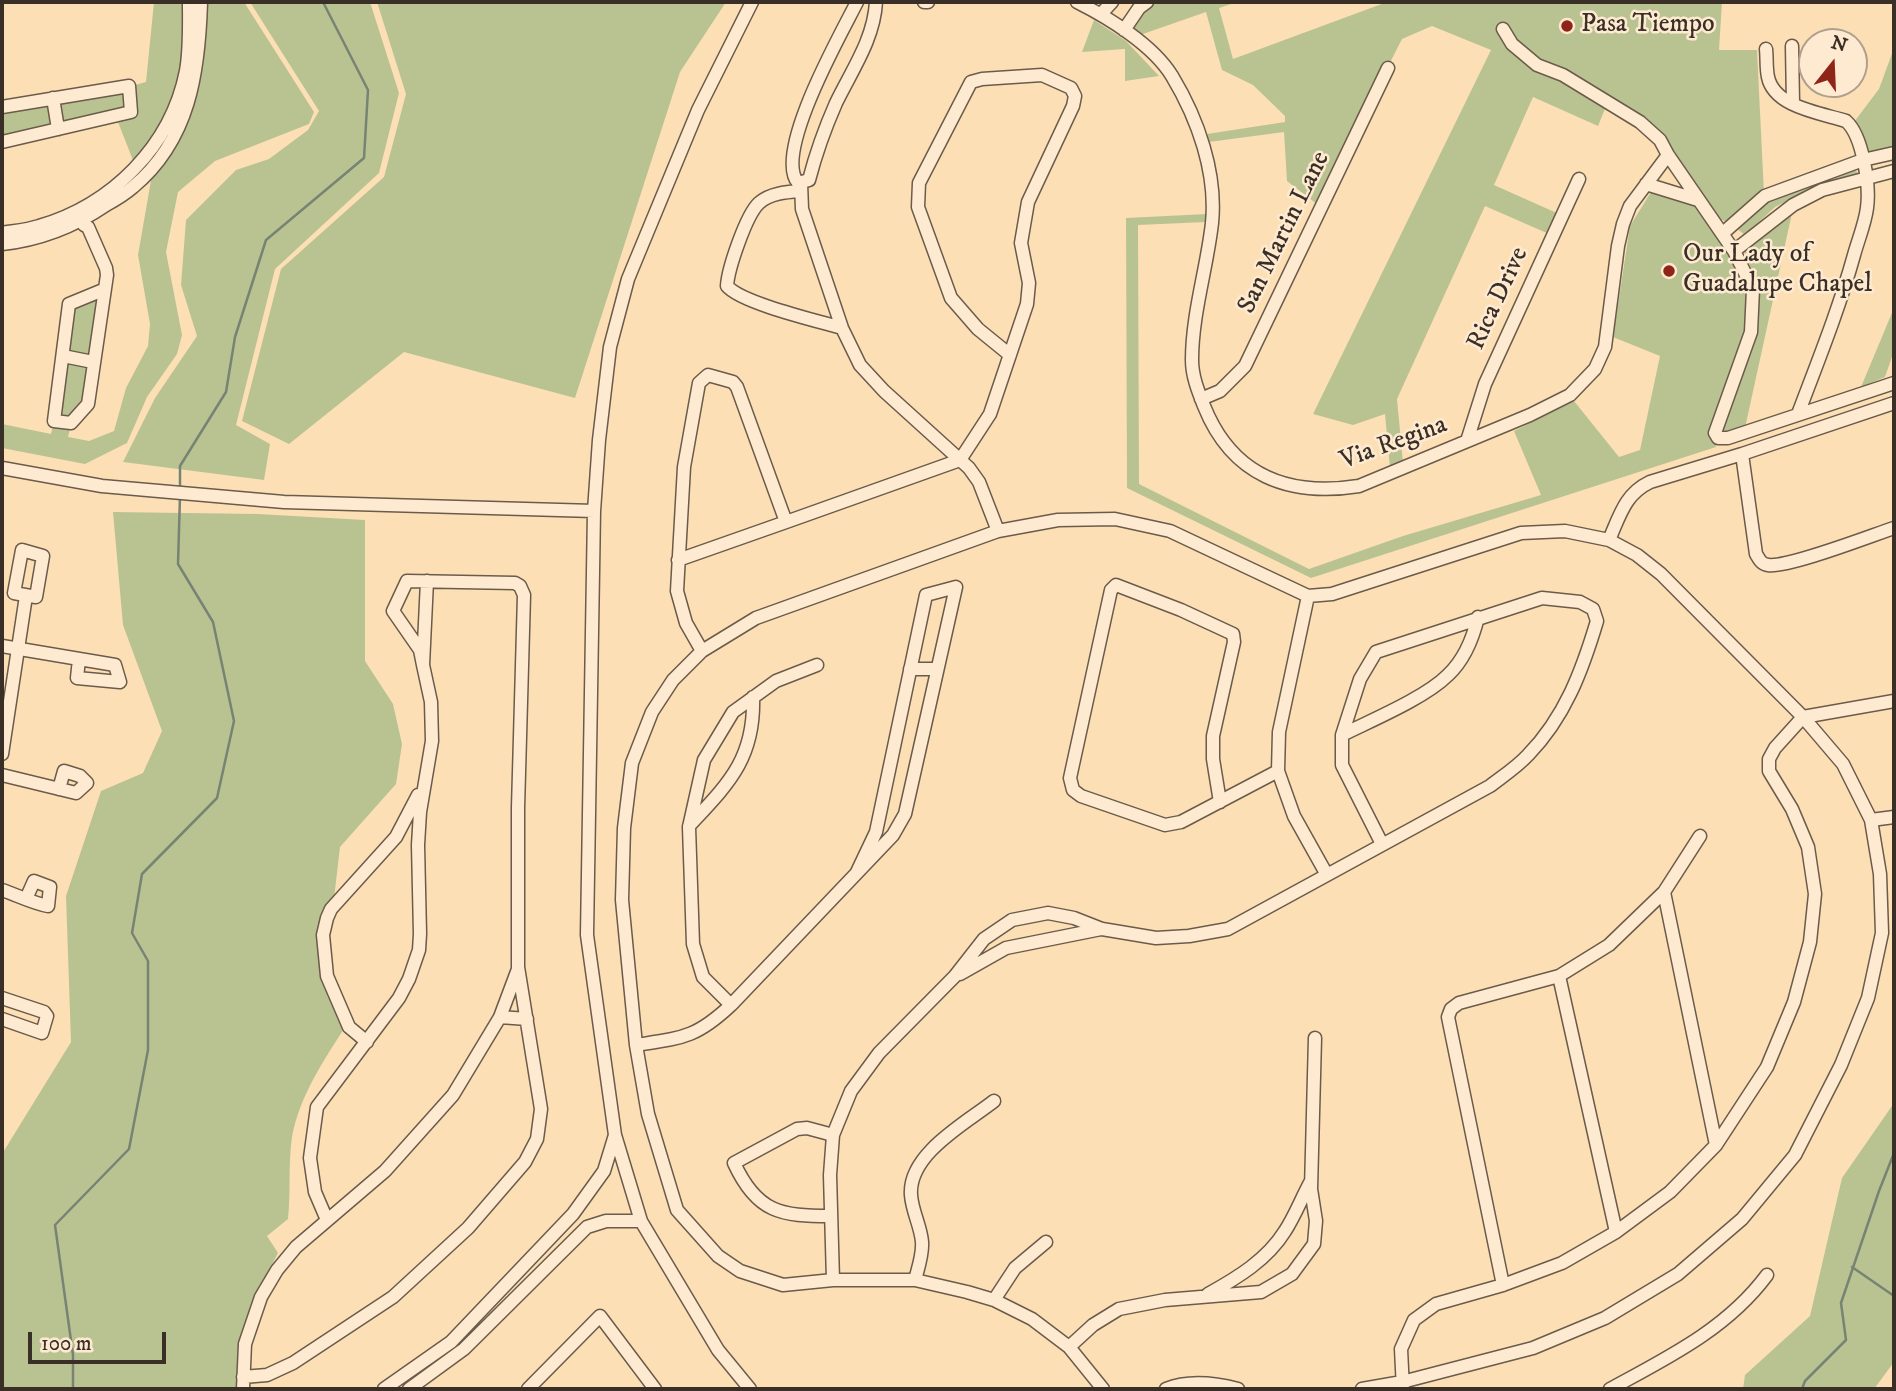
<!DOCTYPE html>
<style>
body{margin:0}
#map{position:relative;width:1896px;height:1391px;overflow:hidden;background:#fddfb6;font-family:"IM FELL DW Pica",serif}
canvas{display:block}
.frame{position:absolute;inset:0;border:4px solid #392f26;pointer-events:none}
.north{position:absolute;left:1798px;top:28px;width:70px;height:70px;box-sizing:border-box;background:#feead0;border:2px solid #af9f8c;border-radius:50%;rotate:18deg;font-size:19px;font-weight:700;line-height:28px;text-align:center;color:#392f26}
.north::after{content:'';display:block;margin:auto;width:24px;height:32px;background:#8f2418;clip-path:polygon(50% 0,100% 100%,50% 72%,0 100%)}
.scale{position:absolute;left:28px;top:1332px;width:138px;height:32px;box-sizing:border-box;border:4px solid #392f26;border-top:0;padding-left:9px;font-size:21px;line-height:24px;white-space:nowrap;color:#392f26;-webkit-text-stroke:5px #feead0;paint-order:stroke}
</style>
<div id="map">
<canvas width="1896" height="1391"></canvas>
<div class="frame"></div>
<div class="north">N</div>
<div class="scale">100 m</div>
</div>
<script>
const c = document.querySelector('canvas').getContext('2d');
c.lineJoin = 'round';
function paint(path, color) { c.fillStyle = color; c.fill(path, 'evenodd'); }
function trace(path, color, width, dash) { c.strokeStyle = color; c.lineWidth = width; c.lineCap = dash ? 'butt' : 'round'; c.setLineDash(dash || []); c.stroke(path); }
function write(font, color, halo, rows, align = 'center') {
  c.font = font + ' "IM FELL DW Pica",serif'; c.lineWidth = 5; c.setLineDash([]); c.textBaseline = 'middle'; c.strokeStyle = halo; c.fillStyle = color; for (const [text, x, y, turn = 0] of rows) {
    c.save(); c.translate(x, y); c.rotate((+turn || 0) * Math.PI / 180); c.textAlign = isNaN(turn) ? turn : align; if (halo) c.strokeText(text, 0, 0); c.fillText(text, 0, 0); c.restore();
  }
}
paint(new Path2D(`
 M154 2H185L184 53 172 104 136 168 116 117 133 113 131 86 146 82Z
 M202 2H244L314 112 309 124 215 161 178 192 166 252 182 335 177 354 147 397 127 443 85 464 2 448V424L51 434 54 422 71 425 68 437 89 441 114 431 126 388 148 346 150 324 138 255 153 169 168 150Z
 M250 2H370L399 93 379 173 275 269 236 425 270 444 264 480 123 462 155 398 197 336 181 285 186 220 236 170 269 159 308 130 319 111Z
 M377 2H726L680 72 575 398 404 352 289 444 242 421 281 269 384 177 406 94Z
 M1154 2H1237L1219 8 1233 59 1387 2H1722L1719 50H1757L1764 194 1731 223 1719 219 1661 137 1609 99 1598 126 1533 97 1494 185 1559 214 1549 234 1485 206 1397 399 1403 463 1390 468 1385 414 1353 425 1313 414 1491 50 1432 26 1402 39 1318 205 1287 181 1284 132 1209 142 1207 134 1285 122V116L1253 85 1222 70 1206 12 1140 35 1129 27 1143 10Z
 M1094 20 1126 41 1159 76 1125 81V49L1082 52Z
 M1894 48V148L1869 154 1861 147 1851 126 1879 89Z
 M127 88 129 111 59 127 54 100Z
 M51 102 55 127 2 140V110Z
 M1854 167 1858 174 1825 182 1775 207 1745 235 1736 228 1768 199Z
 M1651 192 1694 203C1712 230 1735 255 1746 286 1757 316 1723 401 1713 434L1716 447 1311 578 1127 488 1126 218 1207 214 1206 222 1138 225 1139 484 1309 569 1403 536 1541 495 1514 431 1574 401 1619 457 1640 450 1660 356 1613 337 1630 226Z
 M1792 213 1745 428 1721 435C1734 396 1765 329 1757 290 1755 276 1748 262 1743 249Z
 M99 296 90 359 65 353 71 307Z
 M1894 308V351L1885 377 1861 387Z
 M65 359 91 364 84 403 70 419 57 418Z
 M113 512 258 514 365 520V661L393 704 402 744 396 784 340 847 325 976 349 1021C326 1057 300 1094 292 1137 288 1164 291 1192 288 1219L267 1236 278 1253 250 1306 242 1389H2V1154L71 1042 66 896 101 791 143 773 162 731 123 625Z
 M1894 1103V1362L1874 1389H1743L1745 1375 1810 1316 1842 1178Z`), '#b9c392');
trace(new Path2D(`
 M180 490V466L226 392 235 337 266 240 364 158 368 90 323 2
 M1852 1267 1894 1296
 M73 1389V1355L55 1225 129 1149 148 1050V961L132 933 142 874 217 798 234 721 213 622 178 564 180 496
 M1802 1389 1805 1381 1846 1340 1841 1303 1879 1191 1894 1153`), '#778474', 2.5);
const minor = new Path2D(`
 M857 2C841 34 773 153 798 183L809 180C816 153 825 128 836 103 852 70 874 39 876 2
 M924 2H928
 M1077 2C1109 18 1153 45 1172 76 1198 119 1217 173 1212 223 1207 268 1192 314 1192 360 1192 376 1198 391 1204 406 1232 476 1289 497 1359 486L1530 415 1570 395 1595 369 1605 347 1618 246 1623 224 1630 206 1668 155
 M1101 14 1112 2
 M1503 29 1512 44 1537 65 1563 75 1640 122 1660 140 1668 155 1734 251 1753 289 1751 332 1715 433 1718 438H1728L1894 383
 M1124 30 1139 8 1147 2
 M1792 46 1793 103
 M1766 49C1767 58 1766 68 1768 77 1774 107 1821 113 1846 121 1863 136 1870 186 1867 208 1865 224 1858 240 1854 255 1839 309 1818 361 1798 414
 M53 98 58 129
 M2 107 129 86 131 112 2 142
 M801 183 802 209 842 328 860 365 884 391 969 468 979 482 998 531
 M1646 184 1698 200
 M801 191C787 192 770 193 759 203 746 215 728 269 727 286 741 303 818 321 842 328
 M84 225 88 227 106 268 107 275 88 404 71 423 54 421 69 304 103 290
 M2 233C14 231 27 230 39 226 111 205 171 147 186 71 190 49 189 24 189 2
 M1723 233 1765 196 1863 160 1894 153
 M2 244C39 240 75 226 106 205 115 200 125 194 133 187 190 140 199 71 201 2
 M1734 251 1793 205 1822 190 1894 171
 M1010 355 978 329 951 298 918 207 919 183 971 82 982 79 1042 75 1071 88 1075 96 1073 106 1028 202 1021 243 1029 283 1027 304 990 414 960 460 786 522 737 387 733 382 708 375 699 383 684 467 677 591 686 623 702 651 673 680 652 712 632 763 624 828 622 900 636 1045 648 1114 677 1210 718 1256 740 1271 783 1285 833 1280H915L967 1292 994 1300 1032 1319 1069 1347 1103 1389
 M63 356 93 362
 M1201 399 1220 391 1245 366 1388 68
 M1467 441 1485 384 1579 179
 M1742 454 1756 554C1759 559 1761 564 1768 565 1788 568 1870 536 1894 528
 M2 468 102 486 284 502 594 511
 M1609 540C1620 515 1625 494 1650 482L1742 454 1894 403
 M22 550 43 556 36 597 14 593Z
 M678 560 786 522
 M1308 596 1279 732 1278 771 1294 816 1327 875
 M2 646 115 665 120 682 77 678 79 659
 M702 651 756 618 998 531 1058 520 1115 519 1170 531 1308 596 1332 594 1521 533 1565 531 1609 540 1637 555 1661 574 1803 717 1843 764 1871 820 1880 874 1882 933 1868 998 1841 1065 1795 1155 1742 1219 1678 1274 1605 1318 1533 1348 1402 1382 1362 1389
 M910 669H937
 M1342 735C1372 720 1425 698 1448 675 1464 660 1473 638 1478 617
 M2 754 26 596
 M2 775 76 793 87 783 80 776 64 771 59 789
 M1220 802 1213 759V736L1234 642 1233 634 1181 610 1116 585 1111 590 1070 778 1073 790 1081 796 1165 825 1181 822 1278 771
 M1871 820 1894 817
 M689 826C728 784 755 759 753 697
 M2 890C17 895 32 903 48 906L50 887 34 881 26 899
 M1664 892 1700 836
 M960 974 1006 948 1101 929
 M1559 976 1616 1232
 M2 998 44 1012 47 1016 42 1033 2 1019
 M731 1005 893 835 905 814 956 587 926 595 876 832 857 872
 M500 1017 527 1019
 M367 1042 349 1027 327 976 323 935 327 918 331 909 396 837 418 795
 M636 1045C682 1038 696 1038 731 1005L703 977 693 944 689 827 704 760 733 712 776 681 817 665
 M831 1216C781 1216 757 1213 734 1163L797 1129 807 1128 833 1135
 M327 1220 315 1192 310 1158 317 1107 399 998 409 979 419 950 420 934 418 845 420 812 432 741 431 702 423 665 427 581
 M833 1280 830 1175 833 1135 851 1091 879 1053 955 976 984 939 1012 920 1048 913 1074 918 1102 929 1156 938 1189 936 1228 929 1490 786C1503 776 1517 767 1528 755 1565 717 1582 671 1597 621L1593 609 1580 602 1542 598 1376 652 1360 679 1342 735V765L1382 844
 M915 1280C918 1268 923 1255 922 1242 921 1227 912 1211 911 1195 908 1154 966 1123 994 1101
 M1503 1285 1448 1017 1451 1009 1459 1003 1559 976 1609 945 1664 892 1716 1145
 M1208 1294C1237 1278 1267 1260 1285 1231 1295 1216 1302 1197 1311 1181
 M994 1300 1015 1268 1046 1242
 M1069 1347 1093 1325 1119 1309 1165 1300 1261 1292 1292 1274 1314 1244 1316 1221 1311 1189 1315 1038
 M243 1377 267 1375 293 1363 393 1297 468 1228 525 1162 537 1139 541 1109 518 967V808L524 595 520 586 515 583 407 581 393 611 420 650 423 665
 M243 1389 245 1344 261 1297 277 1270 296 1247 385 1171 453 1095 500 1017 518 969
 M384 1389 451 1342 573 1214 604 1171 615 1135
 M409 1389 464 1349 587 1227 606 1221H641
 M528 1389 600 1316 655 1389
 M750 1389 718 1350 641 1221 615 1135 587 935 594 511 599 440 610 347 628 279 698 110 752 2
 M1166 1389C1188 1380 1215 1383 1238 1389
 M1403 1389 1401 1349 1414 1320 1436 1304 1503 1285 1562 1263 1616 1232 1670 1192 1716 1145 1767 1067 1794 1002 1810 942 1815 894 1808 847 1792 809 1769 771V759L1775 748 1803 717 1894 701
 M1610 1389C1667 1358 1727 1329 1767 1275`);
trace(minor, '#6a5b4a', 15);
trace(minor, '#feead0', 12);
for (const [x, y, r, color] of [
 [1567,26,7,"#8f2418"],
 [1669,271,7,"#8f2418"]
]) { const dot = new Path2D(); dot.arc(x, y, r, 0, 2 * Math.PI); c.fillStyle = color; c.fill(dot); trace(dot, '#feead0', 2.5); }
write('26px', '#392f26', '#feead0', [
 ["Pasa Tiempo",1581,26],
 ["Our Lady of",1683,256],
 ["Guadalupe Chapel",1683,286]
], 'left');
write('26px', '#392f26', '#feead0', [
 ["San Martin Lane",1285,233,-64],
 ["Rica Drive",1499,299,-65],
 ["Via Regina",1394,444,-20]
]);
</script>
